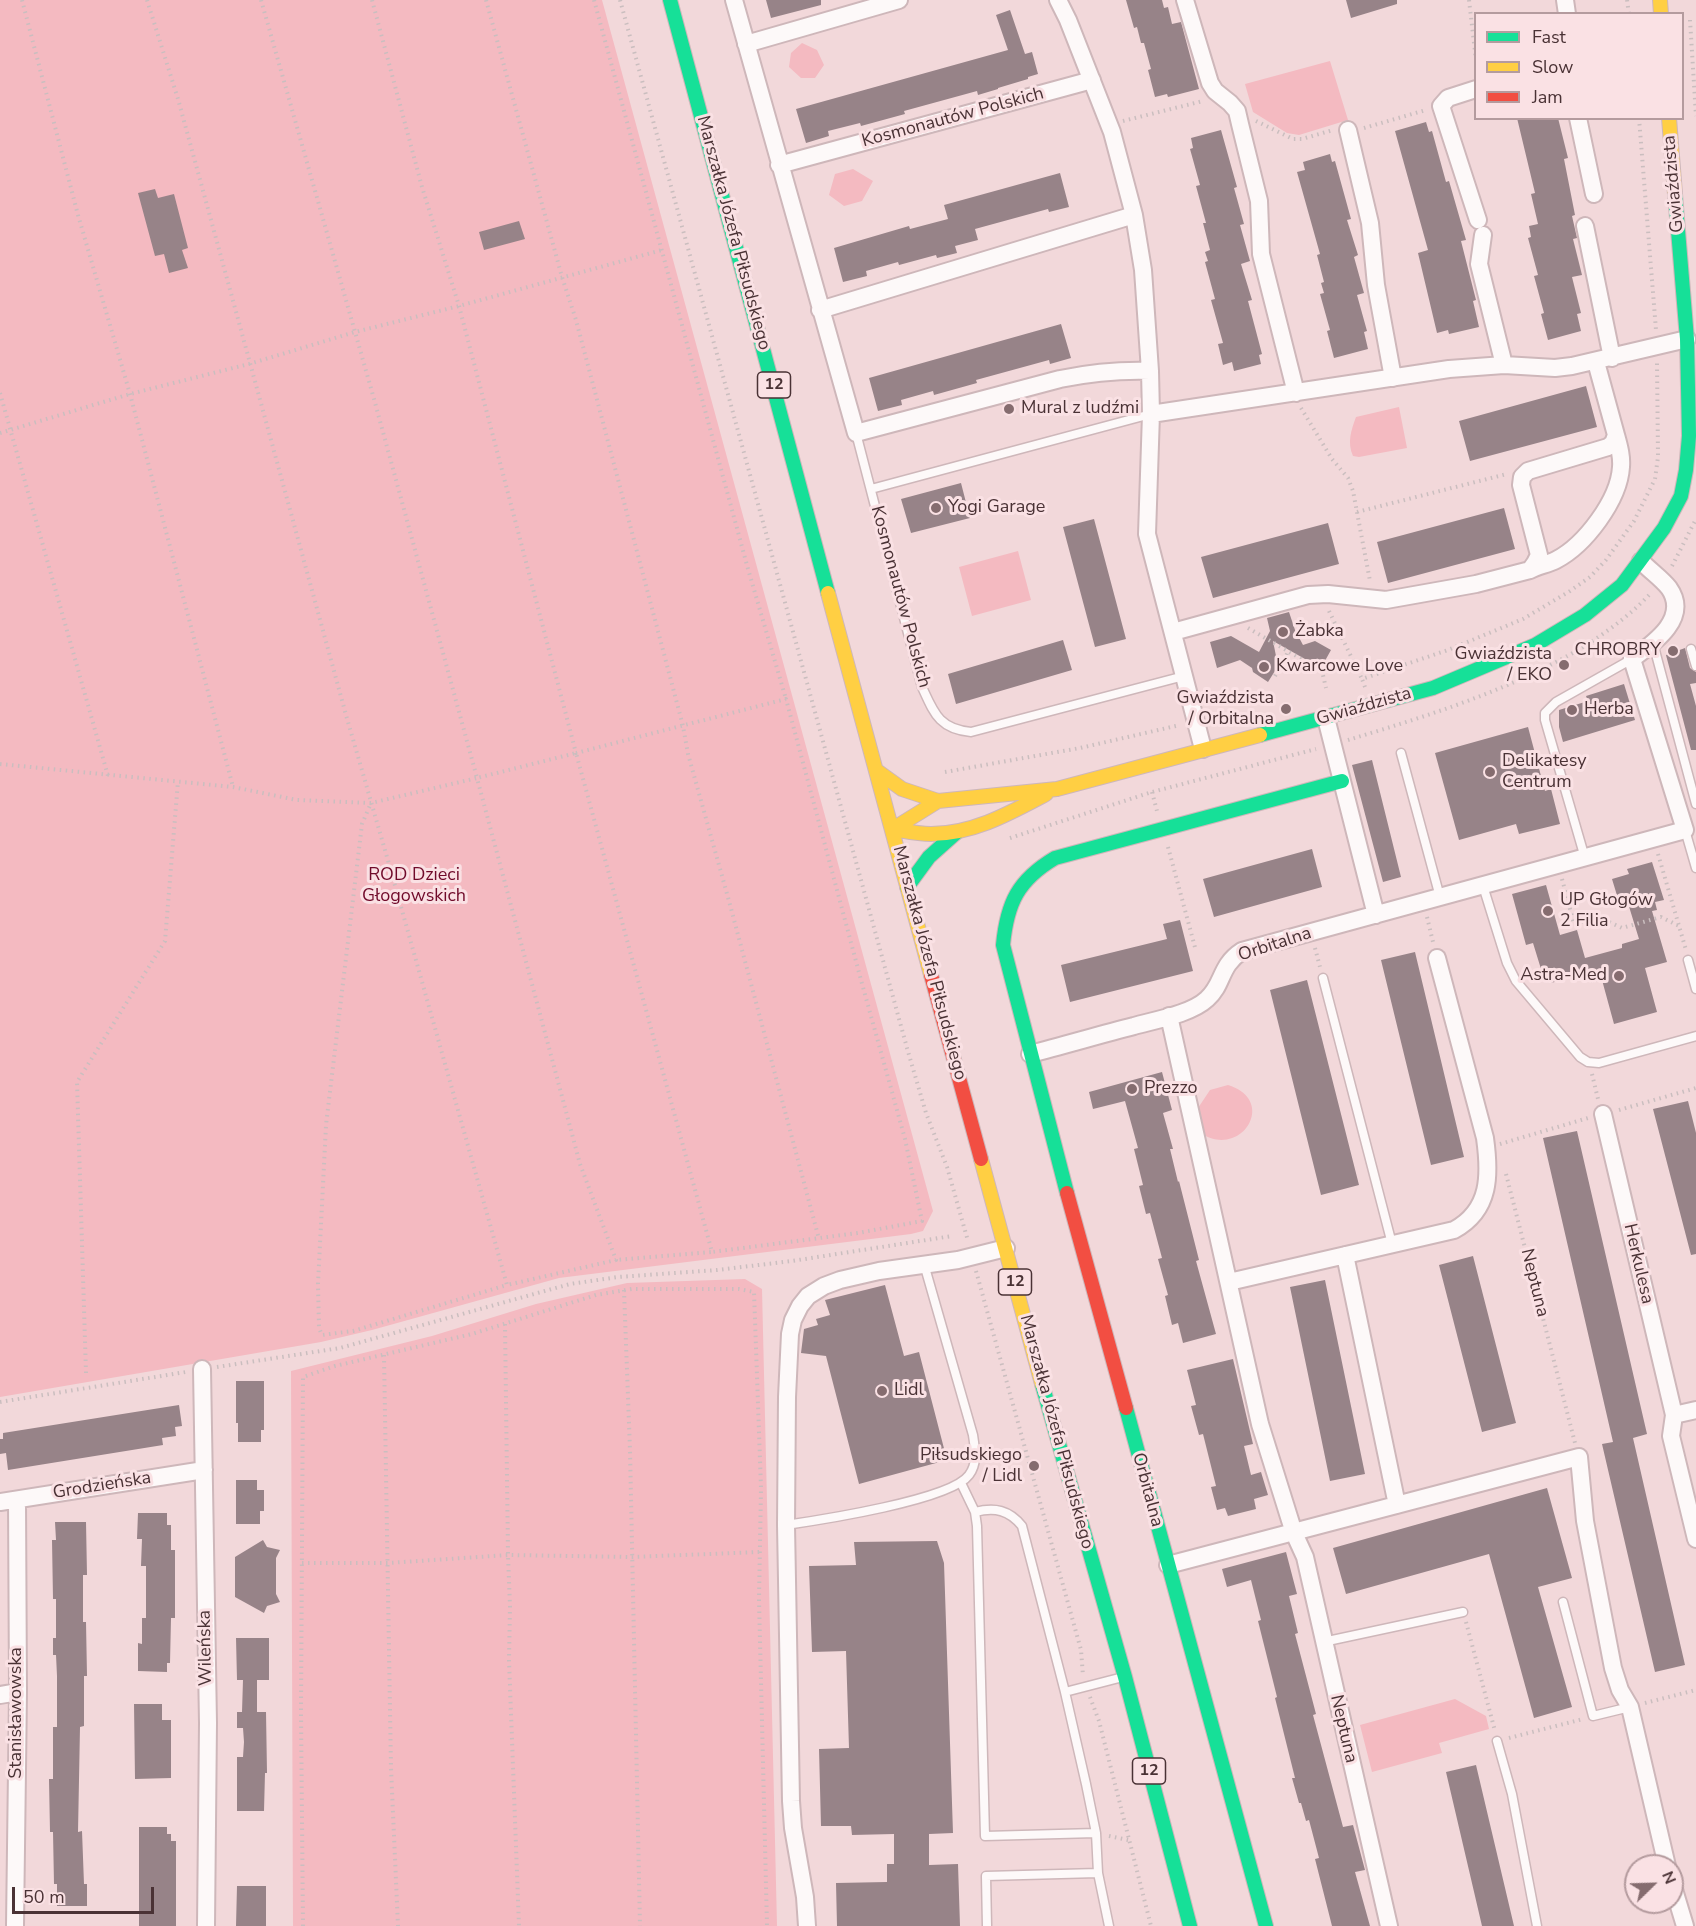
<!DOCTYPE html>
<meta charset="utf-8">
<style>
body{margin:0}
#map{position:relative;width:1696px;height:1926px;overflow:hidden;background:#f2d8da;font-family:"Nunito Sans",sans-serif}
canvas{display:block}
.legend{position:absolute;left:1474px;top:12px;width:210px;height:108px;box-sizing:border-box;background:#fae1e4;border:2px solid #b49b9e;margin:0;padding:8px 10px;list-style:none;font-size:18px;color:#4a3235}
.legend li{display:flex;align-items:center;gap:12px;height:30px}
.legend b{width:30px;border:2px solid #b49b9e}
.north{position:absolute;left:1624px;top:1854px;width:60px;height:60px;box-sizing:border-box;background:#fae1e4;border:2px solid #b49b9e;border-radius:50%;rotate:67deg;font-size:16px;font-weight:700;line-height:24px;text-align:center;color:#4a3235}
.north::after{content:'';display:block;margin:auto;width:21px;height:27px;background:#856c6f;clip-path:polygon(50% 0,100% 100%,50% 72%,0 100%)}
.scale{position:absolute;left:12px;top:1887px;width:142px;height:27px;box-sizing:border-box;border:3px solid #4a3235;border-top:0;padding-left:8px;font-size:18px;line-height:21px;white-space:nowrap;color:#4a3235;-webkit-text-stroke:4px #fae1e4;paint-order:stroke}
</style>
<div id="map">
<canvas width="1696" height="1926"></canvas>
<ul class="legend">
<li><b style="height:8px;background:#16e098"></b>Fast</li>
<li><b style="height:8px;background:#ffcf43"></b>Slow</li>
<li><b style="height:8px;background:#f24e42"></b>Jam</li>
</ul>
<div class="north">N</div>
<div class="scale">50 m</div>
</div>
<script>
const c = document.querySelector('canvas').getContext('2d');
c.lineJoin = 'round';
function paint(path, color) { c.fillStyle = color; c.fill(path, 'evenodd'); }
function trace(path, color, width, dash) { c.strokeStyle = color; c.lineWidth = width; c.lineCap = dash ? 'butt' : 'round'; c.setLineDash(dash || []); c.stroke(path); }
function write(font, color, halo, rows, align = 'center') {
  c.font = font + ' "Nunito Sans",sans-serif'; c.lineWidth = 6; c.setLineDash([]); c.textBaseline = 'middle'; c.strokeStyle = halo; c.fillStyle = color; for (const [text, x, y, turn = 0] of rows) {
    c.save(); c.translate(x, y); c.rotate((+turn || 0) * Math.PI / 180); c.textAlign = isNaN(turn) ? turn : align; if (halo) c.strokeText(text, 0, 0); c.fillText(text, 0, 0); c.restore();
  }
}
paint(new Path2D(`
 M0 0H602L933 1211 923 1231 911 1234 559 1278 372 1330 321 1342 0 1397Z
 M802 43 817 50 824 65 815 78H801L789 67 791 53Z
 M1330 61 1348 120 1299 135 1287 133 1253 112 1245 84Z
 M853 169 873 181 862 201 844 206 829 195 835 174Z
 M1399 407 1407 448 1359 457 1353 456C1347 442 1351 431 1356 417Z
 M1018 551 1031 600 972 616 959 567Z
 M1228 1085C1278 1100 1242 1160 1200 1133L1198 1108 1210 1090Z
 M745 1279 762 1289 777 1926H293L291 1371 432 1336 536 1304 627 1283Z
 M1455 1699 1486 1716 1489 1729 1439 1743 1442 1753 1372 1772 1360 1725Z`), '#f4bac1');
paint(new Path2D(`
 M766 0H821V5L771 18Z
 M1126 0H1162L1164 8 1168 7 1172 24 1181 22 1199 89 1168 97 1167 94 1155 97 1148 70 1151 69 1144 43H1141L1137 27 1134 28Z
 M1346 0H1397V4L1351 18Z
 M1010 10 1025 54 1032 52 1038 74 1028 77V79L998 88V89L978 95 977 91 904 111 905 114 861 126 860 123 828 131 829 136 806 143 796 109 1008 50 996 15Z
 M1517 118H1558L1568 158 1564 159 1575 215 1572 216 1577 238 1573 239 1582 275 1572 277 1581 313 1577 314 1581 331 1548 340 1541 314 1544 313 1534 276 1538 275 1528 238 1531 237 1529 226 1538 224 1531 194 1535 193Z
 M1426 122 1429 132 1432 131 1446 182 1449 181 1466 240 1461 241 1476 300 1473 301 1479 327 1449 334 1448 330 1437 333 1418 253 1428 250 1395 131Z
 M1221 130 1237 187 1234 188 1244 224 1240 225 1250 261 1241 264 1252 300 1248 301 1262 354 1259 355 1261 364 1234 371 1232 362 1223 365 1218 344 1223 343 1211 300 1215 299 1205 262 1208 261 1205 252 1210 250 1203 223H1206L1196 186 1200 185 1190 149 1193 148 1191 138Z
 M1330 154 1332 162 1335 161 1351 219 1347 220 1358 255 1354 257 1364 293 1357 295 1367 331 1364 332 1368 349 1334 358 1327 331 1330 330 1320 294 1324 293 1321 283 1324 282 1317 255 1320 254 1297 172 1305 170 1303 162Z
 M1060 173 1069 207 1049 212 1048 209 975 229 978 240 955 246 957 253 937 258 936 255 899 265 898 262 866 271 867 276 843 282 834 248 909 226 910 229 948 219 944 205Z
 M155 189 158 198 174 194 188 248 182 250 188 268 169 273 164 254 155 256 138 193Z
 M519 221 525 239 484 250 479 232Z
 M1061 324 1071 358 1050 364 1049 360 976 380 977 383 934 395 933 391 901 400 902 405 878 411 869 378Z
 M1586 386 1597 427 1470 461 1459 421Z
 M961 483 970 518 911 533 901 499Z
 M1504 508 1515 549 1388 583 1377 542Z
 M1094 519 1126 639 1095 647 1063 527Z
 M1328 523 1339 564 1213 598 1201 557Z
 M1289 612 1295 630 1303 645 1315 641 1331 650 1321 668 1273 641 1278 666 1268 682 1253 672 1252 668 1240 660 1217 668 1210 642 1231 636 1259 652 1270 631 1267 618Z
 M1063 640 1072 670 956 704 948 674Z
 M1685 648 1690 668 1696 672V683L1690 684 1696 706V750H1691L1666 655Z
 M1624 684 1635 720 1563 742 1559 727V710L1588 701 1586 696Z
 M1528 727 1545 791 1551 789 1560 824 1519 834 1516 824 1459 840 1435 753Z
 M1372 760 1401 877 1383 882 1352 765Z
 M1312 849 1322 887 1214 917 1203 879Z
 M1652 862 1664 900 1655 902 1657 910 1652 911 1667 962 1645 968 1657 1012 1614 1024 1602 980 1591 983 1589 972 1551 983 1545 982 1533 943 1526 945 1512 894 1546 885 1560 935 1577 930 1585 958 1622 948V944L1639 939 1627 900 1619 902 1612 879 1629 874 1627 869Z
 M1180 920 1193 971 1070 1002 1061 965 1167 939 1163 924Z
 M1415 952 1464 1157 1431 1165 1381 960Z
 M1307 980 1359 1185 1321 1195 1270 990Z
 M1162 1072 1172 1110 1163 1113 1173 1149H1170L1178 1182 1179 1181 1199 1260 1196 1261 1216 1334 1183 1343 1178 1323 1172 1325 1165 1296 1168 1295 1158 1259 1162 1258 1150 1213 1146 1214 1139 1186 1143 1185 1134 1149 1138 1148 1125 1101 1093 1109 1089 1092Z
 M1688 1101 1696 1133V1254L1691 1255 1653 1109Z
 M1577 1131 1647 1434 1633 1438 1685 1665 1655 1672 1602 1444 1613 1442 1543 1138Z
 M1473 1256 1516 1423 1482 1432 1439 1265Z
 M1325 1280 1365 1474 1330 1481 1290 1287Z
 M885 1285 904 1356 919 1352 947 1460 859 1484 826 1356 801 1353 804 1329 818 1325 816 1319 830 1315 825 1300Z
 M1233 1359 1253 1444 1244 1446 1251 1475 1261 1472 1268 1495 1254 1499 1256 1509 1228 1516 1225 1508 1217 1510 1211 1487 1216 1486 1203 1434 1199 1435 1191 1406 1196 1405 1187 1370Z
 M236 1381H264V1430H261V1442H238V1423H236Z
 M179 1405 182 1426 175 1427 176 1436 162 1438 163 1445 8 1470 6 1453 0 1454V1439H3V1433Z
 M236 1480H257V1490H264V1511H260V1524H236Z
 M1547 1488 1572 1578 1538 1587 1572 1707 1534 1718 1489 1554 1346 1594 1333 1548Z
 M138 1513H167V1525H171V1550H175V1618H171L170 1663H167V1672L138 1671V1643L142 1644V1618H146V1566H141L142 1539H137Z
 M55 1522H86L87 1575H83V1622H86L87 1676H84V1726L80 1727 78 1832 82 1831 84 1884H87V1906H57V1884H54L53 1832H50L49 1779H53V1727H57V1676L56 1655H53V1638H56V1599H53L52 1540H56Z
 M263 1540 267 1547 280 1550 276 1558V1594L280 1602 267 1606 264 1613 235 1597V1557Z
 M937 1541 944 1563 953 1833 929 1834V1865L958 1864 960 1926H837L836 1883 887 1882V1864H894V1834L852 1835 851 1826H821L819 1749 849 1748 846 1651 812 1652 809 1566 856 1565 854 1542Z
 M1286 1552 1297 1594 1289 1596 1298 1633 1295 1634 1316 1714 1313 1715 1343 1827 1353 1825 1365 1870 1355 1872 1370 1926H1332L1315 1859 1319 1858 1309 1820 1306 1821 1301 1803H1299L1292 1778H1295L1275 1698 1277 1697 1258 1621 1261 1620 1251 1580 1227 1587 1222 1569Z
 M236 1638H269V1680H257V1712H266L267 1773H265L264 1811H237V1757H243L244 1742 243 1728H237V1712H242L243 1680H237Z
 M134 1704H162V1720H171V1778L135 1779Z
 M1476 1765 1514 1926H1482L1446 1772Z
 M139 1827H167V1834H171V1841H176V1926H139Z
 M237 1886H266V1926H236Z`), '#978388');
const lane = new Path2D(`
 M856 433 922 687C934 713 939 729 971 732L1184 676
 M871 489 1151 414
 M1653 643 1696 804
 M1691 649 1696 666
 M1401 753 1440 897
 M1685 830 1696 868
 M1585 858 1545 720V713L1556 702 1632 659
 M1483 886 1507 963 1516 981 1580 1057 1588 1062 1599 1063 1696 1036
 M1688 960 1696 989
 M1323 978 1392 1244
 M961 1483 975 1512 977 1526 985 1836 1096 1833
 M975 1512C995 1507 1009 1510 1022 1526L1065 1692 1086 1784 1096 1833 1098 1873 1109 1926
 M786 1525C820 1520 951 1500 969 1475 978 1463 975 1449 973 1435L924 1264
 M1563 1602 1593 1716 1630 1707
 M1323 1642 1463 1612
 M1065 1692 1123 1677
 M1497 1741 1512 1794 1537 1926
 M987 1926 986 1876 1098 1873`);
const street = new Path2D(`
 M734 0 856 433 1060 379C1090 373 1119 370 1150 371
 M1058 0 1068 20 1112 132 1134 215 1143 270 1150 371 1151 414 1147 534 1203 749
 M1185 0 1210 83 1215 91 1230 103 1237 111 1240 124 1259 201 1261 254 1296 393
 M1565 0 1567 14
 M746 44 899 0
 M1476 89 1448 98 1441 106 1478 220
 M1578 118 1594 194
 M1348 130 1370 223 1376 285 1393 378
 M779 165 1092 80
 M1585 226 1612 358
 M1483 235 1479 264 1504 365
 M820 310 1134 215
 M1151 414 1449 369 1504 365 1555 368 1572 366 1687 339
 M1530 570C1538 566 1548 564 1556 560 1585 545 1619 500 1621 467 1622 456 1619 446 1616 435
 M1173 632 1308 595 1328 594 1386 600 1476 584 1530 570 1535 563 1539 555 1521 485 1522 477 1528 471 1608 447 1613 443 1616 435 1596 362
 M1326 718 1376 915
 M1169 1016 1260 1424 1294 1533 1305 1557 1389 1926
 M1030 1054C1065 1045 1099 1035 1134 1026 1155 1020 1191 1014 1207 999 1224 984 1219 966 1242 951L1685 830 1632 659C1654 643 1690 618 1669 588 1661 578 1649 570 1641 561
 M1603 1114 1674 1415 1696 1410
 M1345 1255 1397 1505
 M1229 1282 1454 1230C1491 1210 1490 1174 1485 1138L1437 958
 M202 1369 208 1723 206 1926
 M1674 1415 1671 1436 1696 1539
 M0 1502 204 1470
 M1168 1565 1579 1457 1585 1521 1613 1668 1620 1690 1630 1707 1667 1866
 M0 1695 18 1692
 M1672 1883 1685 1926
 M15 1925 18 1692 17 1500
 M807 1926 805 1897 793 1828 791 1801 786 1525 787 1397 790 1334 793 1320 800 1306 808 1296 824 1286 840 1280 879 1271 958 1260 1006 1248`);
const fast = new Path2D(`
 M670 0 828 593
 M1260 735 1433 688 1535 645 1585 615 1622 585 1664 528 1681 496 1686 470 1689 436 1687 339 1675 194
 M907 887 929 857 957 832
 M1067 1193 1003 945C1007 903 1018 880 1055 858L1342 781
 M1042 1384 1125 1677 1190 1926
 M1126 1408 1266 1926`);
const slow = new Path2D(`
 M1660 0 1661 14
 M1669 118 1675 194
 M828 593 931 975
 M877 771 902 789 938 801
 M893 829 938 801 1057 789 1260 735
 M893 829C905 831 918 834 931 834 973 834 1010 813 1046 794
 M981 1159 1042 1384`);
const jam = new Path2D(`
 M931 975 981 1159
 M1067 1193 1126 1408`);
trace(lane, '#ceb7ba', 11);
trace(street, '#ceb7ba', 20);
trace(fast, '#ceb7ba', 16);
trace(slow, '#ceb7ba', 16);
trace(jam, '#ceb7ba', 16);
trace(new Path2D(`
 M22 0 78 215 130 394 233 787
 M147 0 178 99 346 715 389 864 507 1285 353 1331 322 1335 319 1328 318 1284 326 1125 362 824 371 803
 M261 0 374 399 477 778 576 753 712 1252 616 1260
 M372 0 422 187 459 306 576 753 786 699 861 980 905 1139 922 1221 858 1233 712 1252
 M486 0 562 277 576 320 683 726 688 754 729 901 819 1239
 M594 0 748 569 786 699
 M620 0 907 1048 926 1113 947 1167 968 1241
 M1469 0 1476 60
 M1627 0 1629 14
 M1690 20 1696 116
 M1639 118 1656 330
 M1123 121 1203 101
 M1256 121 1293 139H1302L1333 130
 M1364 128 1426 110
 M0 393 108 776
 M1301 408 1332 459 1348 478 1353 491 1370 581
 M0 433 130 394 249 364 355 332 459 306 662 250
 M1357 512 1507 474
 M1672 566 1696 519
 M1329 611 1362 679
 M1248 628 1322 671 1326 688
 M1275 676 1288 652
 M1365 687 1362 679 1448 650 1523 619 1570 591 1590 577 1606 560 1634 521 1655 479 1658 457 1657 363
 M1348 740C1447 710 1579 670 1651 593
 M0 764 233 787 297 800 371 803 477 778 580 1164 616 1260 507 1285
 M945 772 1080 748 1180 725
 M1152 792 1157 811
 M1010 838 1152 792 1316 749
 M1168 847 1196 951
 M1658 854 1686 950
 M1562 879 1574 924 1598 917 1622 928 1661 917 1679 926
 M1427 917 1433 942
 M1315 948 1320 967
 M1592 1074 1598 1099
 M1619 1110 1696 1088
 M1500 1144 1588 1118
 M1506 1174 1575 1443
 M976 1271 1081 1650 1083 1676
 M624 1290 630 1450 640 1926
 M505 1324 508 1555 510 1606 509 1660 519 1926
 M384 1355 391 1768 398 1926
 M217 1367 340 1348 570 1284 618 1277 717 1270 792 1261 952 1236
 M86 1373 77 1082 165 941 178 781
 M0 1402 186 1372
 M302 1563H388L508 1555 632 1557 760 1552
 M1466 1622 1495 1731
 M1090 1697 1099 1721 1151 1926
 M1645 1703 1696 1690
 M1509 1738 1583 1719
 M1109 1836 1128 1840
 M303 1926 301 1712 303 1377 335 1366 472 1334 596 1295 632 1289H739L754 1292 761 1488 759 1600 767 1926`), '#cabebf', 4, [1.5, 4.5]);
trace(lane, '#fdf9f9', 8);
trace(street, '#fdf9f9', 16);
trace(fast, '#16e098', 14);
trace(slow, '#ffcf43', 14);
trace(jam, '#f24e42', 14);
for (const [x, y, r, color] of [
 [1009,409,6,"#856c6f"],
 [936,508,6,"#856c6f"],
 [1283,632,6,"#856c6f"],
 [1673,651,6,"#856c6f"],
 [1564,665,6,"#856c6f"],
 [1264,667,6,"#856c6f"],
 [1286,709,6,"#856c6f"],
 [1572,710,6,"#856c6f"],
 [1490,772,6,"#856c6f"],
 [1548,911,6,"#856c6f"],
 [1619,976,6,"#856c6f"],
 [1132,1089,6,"#856c6f"],
 [882,1391,6,"#856c6f"],
 [1034,1466,6,"#856c6f"]
]) { const dot = new Path2D(); dot.arc(x, y, r, 0, 2 * Math.PI); c.fillStyle = color; c.fill(dot); trace(dot, '#fae1e4', 2); }
for (const [x, y, w] of [
 [774,385,33],
 [1015,1282,33],
 [1149,1771,33]
]) { const box = new Path2D(); box.roundRect(x - w / 2, y - 13, w, 26, 4.5); c.fillStyle = '#fae1e4'; c.fill(box); trace(box, '#4a3235', 1.5); }
write('bold 16px', '#4a3235', null, [
 ["12",774,385],
 ["12",1015,1282],
 ["12",1149,1771]
]);
write('18px', '#4a3235', '#fae1e4', [
 ["Kosmonautów Polskich",953,118,-15],
 ["Gwiaździsta",1674,184,-95],
 ["Marszałka Józefa Piłsudskiego",733,233,75],
 ["Kosmonautów Polskich",900,597,75],
 ["Gwiaździsta",1364,707,-16],
 ["Orbitalna",1275,945,-18],
 ["Marszałka Józefa Piłsudskiego",929,963,75],
 ["Herkulesa",1638,1264,77],
 ["Neptuna",1534,1283,76],
 ["Marszałka Józefa Piłsudskiego",1056,1432,75],
 ["Grodzieńska",102,1486,-9],
 ["Orbitalna",1147,1490,75],
 ["Wileńska",206,1648,-91],
 ["Stanisławowska",17,1713,-90],
 ["Neptuna",1343,1729,77]
]);
write('18px', '#4a3235', '#fae1e4', [
 ["Mural z ludźmi",1021,409],
 ["Yogi Garage",948,508],
 ["Żabka",1295,632],
 ["CHROBRY",1661,651,"right"],
 ["Gwiaździsta",1552,655,"right"],
 ["/ EKO",1552,676,"right"],
 ["Kwarcowe Love",1276,667],
 ["Gwiaździsta",1274,699,"right"],
 ["/ Orbitalna",1274,720,"right"],
 ["Herba",1584,710],
 ["Delikatesy",1502,762],
 ["Centrum",1502,783],
 ["UP Głogów",1560,901],
 ["2 Filia",1560,922],
 ["Astra-Med",1607,976,"right"],
 ["Prezzo",1144,1089],
 ["Lidl",894,1391],
 ["Piłsudskiego",1022,1456,"right"],
 ["/ Lidl",1022,1477,"right"]
], 'left');
write('18px', '#700a2a', '#fae1e4', [
 ["ROD Dzieci",414,876],
 ["Głogowskich",414,897]
]);
</script>
